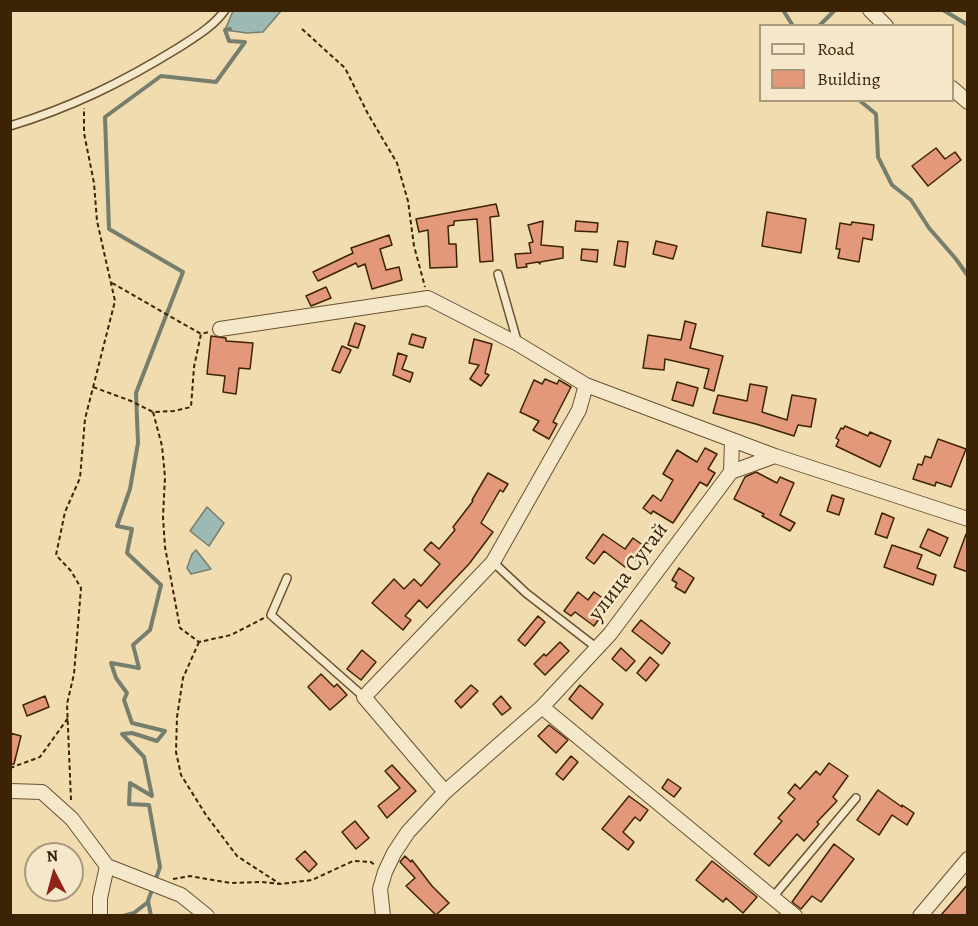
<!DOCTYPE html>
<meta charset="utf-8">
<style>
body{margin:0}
#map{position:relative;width:978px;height:926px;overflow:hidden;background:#f0dcae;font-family:Alegreya,serif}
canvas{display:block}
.frame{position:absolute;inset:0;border:12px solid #3d2306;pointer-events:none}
.legend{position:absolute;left:759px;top:24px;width:195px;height:78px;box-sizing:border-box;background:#f5e8ca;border:2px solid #ab997c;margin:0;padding:8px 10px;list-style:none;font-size:18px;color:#3d2306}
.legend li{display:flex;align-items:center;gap:12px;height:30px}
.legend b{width:30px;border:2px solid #ab997c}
.north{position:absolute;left:24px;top:842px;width:60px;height:60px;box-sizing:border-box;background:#f5e8ca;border:2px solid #ab997c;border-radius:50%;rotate:354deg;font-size:16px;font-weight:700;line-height:24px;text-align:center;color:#3d2306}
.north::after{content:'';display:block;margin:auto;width:21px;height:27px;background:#8f2418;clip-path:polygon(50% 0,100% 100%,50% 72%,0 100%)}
</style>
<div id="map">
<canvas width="978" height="926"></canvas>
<div class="frame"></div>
<ul class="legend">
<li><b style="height:8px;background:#f5e8ca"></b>Road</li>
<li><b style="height:16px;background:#e3987a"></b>Building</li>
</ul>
<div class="north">N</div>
</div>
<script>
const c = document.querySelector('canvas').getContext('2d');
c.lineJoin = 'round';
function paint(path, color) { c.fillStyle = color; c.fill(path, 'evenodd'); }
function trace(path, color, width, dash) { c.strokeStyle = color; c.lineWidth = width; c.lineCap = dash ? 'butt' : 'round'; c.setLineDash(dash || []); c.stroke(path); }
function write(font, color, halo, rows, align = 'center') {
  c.font = font + ' Alegreya,serif'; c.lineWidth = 5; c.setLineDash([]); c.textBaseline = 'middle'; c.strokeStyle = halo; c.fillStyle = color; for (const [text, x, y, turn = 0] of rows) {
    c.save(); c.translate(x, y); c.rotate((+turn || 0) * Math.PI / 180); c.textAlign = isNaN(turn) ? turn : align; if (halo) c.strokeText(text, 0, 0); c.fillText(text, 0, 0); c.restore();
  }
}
const water = new Path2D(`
 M233 11V10L281 11 263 32 247 33 225 30Z
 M207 507 224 523 209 546 190 531Z
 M196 550 211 569 191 574 187 568 192 554Z`);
paint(water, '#9cbab3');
trace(water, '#767e6e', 1.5);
trace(new Path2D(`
 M783 10 793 26
 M943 10 968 25
 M819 26 835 10
 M859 100 876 114 878 157 892 185 911 200 929 228 956 259 968 276
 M123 916 134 913 148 902
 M151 916 148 901 160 867 149 805 129 804 130 783 152 796 144 757 122 734 132 733 157 741 165 731 132 723 124 700 127 693 116 678 111 663 139 668 133 645 150 630 161 585 127 553 132 529 117 526 130 489 138 443 136 393 183 272 109 229 105 117 161 76 216 82 245 42 229 41 225 30 230 29`), '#767e6e', 4);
const building = new Path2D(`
 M936 148 945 159 955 152 961 160 928 186 912 166Z
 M496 204 499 216 490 217 493 261 480 262 477 219 454 221V225L448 226 449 244H456L457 267 430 268 428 230 419 232 416 219Z
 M767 212 806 219 801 253 762 246Z
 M543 221 541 245 563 247V258L540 262V264L538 262 526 264 527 267 517 268 515 254 531 253 529 243 533 242 528 225Z
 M576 221 598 223 597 232 575 231Z
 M852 222 874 225 872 240 863 238 859 262 838 258 840 249H836L840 223 851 225Z
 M389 235 392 245 380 249 386 270 399 267 402 280 372 289 365 264 358 267 356 263 318 281 313 272 353 253 351 248Z
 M618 241 628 242 625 267 614 265Z
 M656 241 677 246 673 259 653 254Z
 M582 249 598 250 597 262 581 260Z
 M326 287 331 298 311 306 306 296Z
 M685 321 696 324 690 348 723 356 714 391 704 388 709 369 665 359 664 370 643 368 648 335 681 340Z
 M355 323 365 326 358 348 348 345Z
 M412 334 426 338 423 348 409 344Z
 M211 336 226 338V341L253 343 250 369 239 368 236 394 223 392 225 376 207 374Z
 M474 339 492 344 485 373 489 375 481 386 470 379 479 365 469 363Z
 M342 346 351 350 340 373 332 370Z
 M398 353 407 356 402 369 413 373 410 382 393 375Z
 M545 379 557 384 559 380 571 387 553 422 557 424 549 439 533 430 539 421 520 412 534 380 542 384Z
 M677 382 698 388 693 406 672 400Z
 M750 384 767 387 762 412 787 420 792 395 816 399 811 427 798 425 794 436 756 424 713 413 718 395 747 401Z
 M845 426 868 436 870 432 891 441 880 467 836 446 839 440 836 438 841 428 843 429Z
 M938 439 966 449 951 487 936 482 935 486 913 479 918 464 922 465 925 456 931 458Z
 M705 448 717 454 708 469 715 473 707 486 700 482 673 523 653 511 651 514 643 508 653 495 661 501 673 480 663 474 677 450 697 462Z
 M756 472 777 483 780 477 794 483 780 515 795 523 790 531 762 516 764 514 734 499 745 477Z
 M488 473 508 484 503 492 500 490 481 523 493 532 469 564 427 608 419 600 405 616 411 620 403 630 372 603 394 579 404 589 414 579 421 586 440 564 424 550 431 542 439 549 455 530 453 527 473 501 472 500Z
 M832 495 844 499 839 515 827 511Z
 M882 513 894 518 887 538 875 534Z
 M928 529 948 538 940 556 920 547Z
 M603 534 625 549 633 538 651 551 641 564 632 557 625 567 604 551 594 564 586 558Z
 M966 534H968V572L954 567Z
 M892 545 922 555 917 568 936 575 933 585 884 567Z
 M679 568 694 578 685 593 675 587 677 583 672 580Z
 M578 592 588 600 594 592 610 603 594 626 575 612 571 616 564 611Z
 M538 616 545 622 525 646 518 640Z
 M641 620 670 643 662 654 632 631Z
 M560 642 569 651 545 675 534 664 544 654 546 656Z
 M621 648 635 661 626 671 612 659Z
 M362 650 376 662 361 680 347 669Z
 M650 657 659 665 646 681 637 673Z
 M321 674 334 687 337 684 347 695 330 710 308 687Z
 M471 685 478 691 461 708 455 701Z
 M580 685 603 704 592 719 569 699Z
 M45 696 49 707 27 716 23 705Z
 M501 696 511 708 502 715 493 704Z
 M549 725 568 740 556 753 538 736Z
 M10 733 21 736 14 764H10Z
 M571 756 578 762 563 780 556 774Z
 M829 763 848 776 833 797 837 801 817 822 819 824 804 841 797 834 769 866 754 854 782 821 778 818 795 799 788 793 795 784 800 789 816 771 820 775Z
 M392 765 416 791 387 818 378 806 400 788 385 771Z
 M668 779 681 788 674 797 662 788Z
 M878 790 902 807V805L914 813 907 825 892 815 879 835 857 820Z
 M629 796 648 810 640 821 635 817 623 832 634 842 628 850 602 829Z
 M355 821 369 838 356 849 342 832Z
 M834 844 854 859 821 902 812 896 801 909 792 902Z
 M305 851 317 864 309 872 296 859Z
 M405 856 411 862 412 860 432 886 449 903 436 915 406 886 415 878 400 862Z
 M712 861 757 897 743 913 726 898 723 902 696 880Z
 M968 884V915H941L956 898Z`);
paint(building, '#e3987a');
trace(building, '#3d2306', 1.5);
const lane = new Path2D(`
 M10 126C72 107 123 82 178 48 195 37 213 27 225 10
 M498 274 518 344
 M493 562 526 593 597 648
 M287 578 271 615 364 697
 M773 897 856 798`);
const street = new Path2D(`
 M870 10 886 26
 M952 88 968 102
 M220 329 428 298 518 344 586 385 775 456 968 519
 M731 472 732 440
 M542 707 795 916
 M10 791 42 792 72 819 107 866 181 895 207 916
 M445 792 364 697 493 562 579 410 586 385
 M100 916V898L107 866
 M383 916 380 889 385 872 394 853 408 832 445 792 542 707 610 634 731 472 775 456
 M920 916 968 859`);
trace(lane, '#6a5130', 10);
trace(street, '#6a5130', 16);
trace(new Path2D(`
 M302 29 345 68 368 114 397 163 408 201 414 246 425 287
 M112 283 201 334
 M93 387 131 401 153 412 174 411 191 407 194 367 201 334 209 332
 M153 412 162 446 165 477 163 517 165 547 180 628 199 642 231 635 264 618
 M199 642 183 678 177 717 176 752 181 775 206 815 237 856 280 884
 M10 768 40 757 68 718
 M71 800 67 704 74 674 81 588 71 571 56 555 65 512 80 478 85 419 115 301 97 221 94 183 84 133V108
 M173 879 190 876 230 883 262 882 280 884 312 880 353 861 371 862 376 866`), '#3d2306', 2, [4.5, 3]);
trace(lane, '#f5e8ca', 7);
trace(street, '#f5e8ca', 14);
write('22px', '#3d2306', '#f5e8ca', [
 ["улица Сугай",629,572,-53]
]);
</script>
